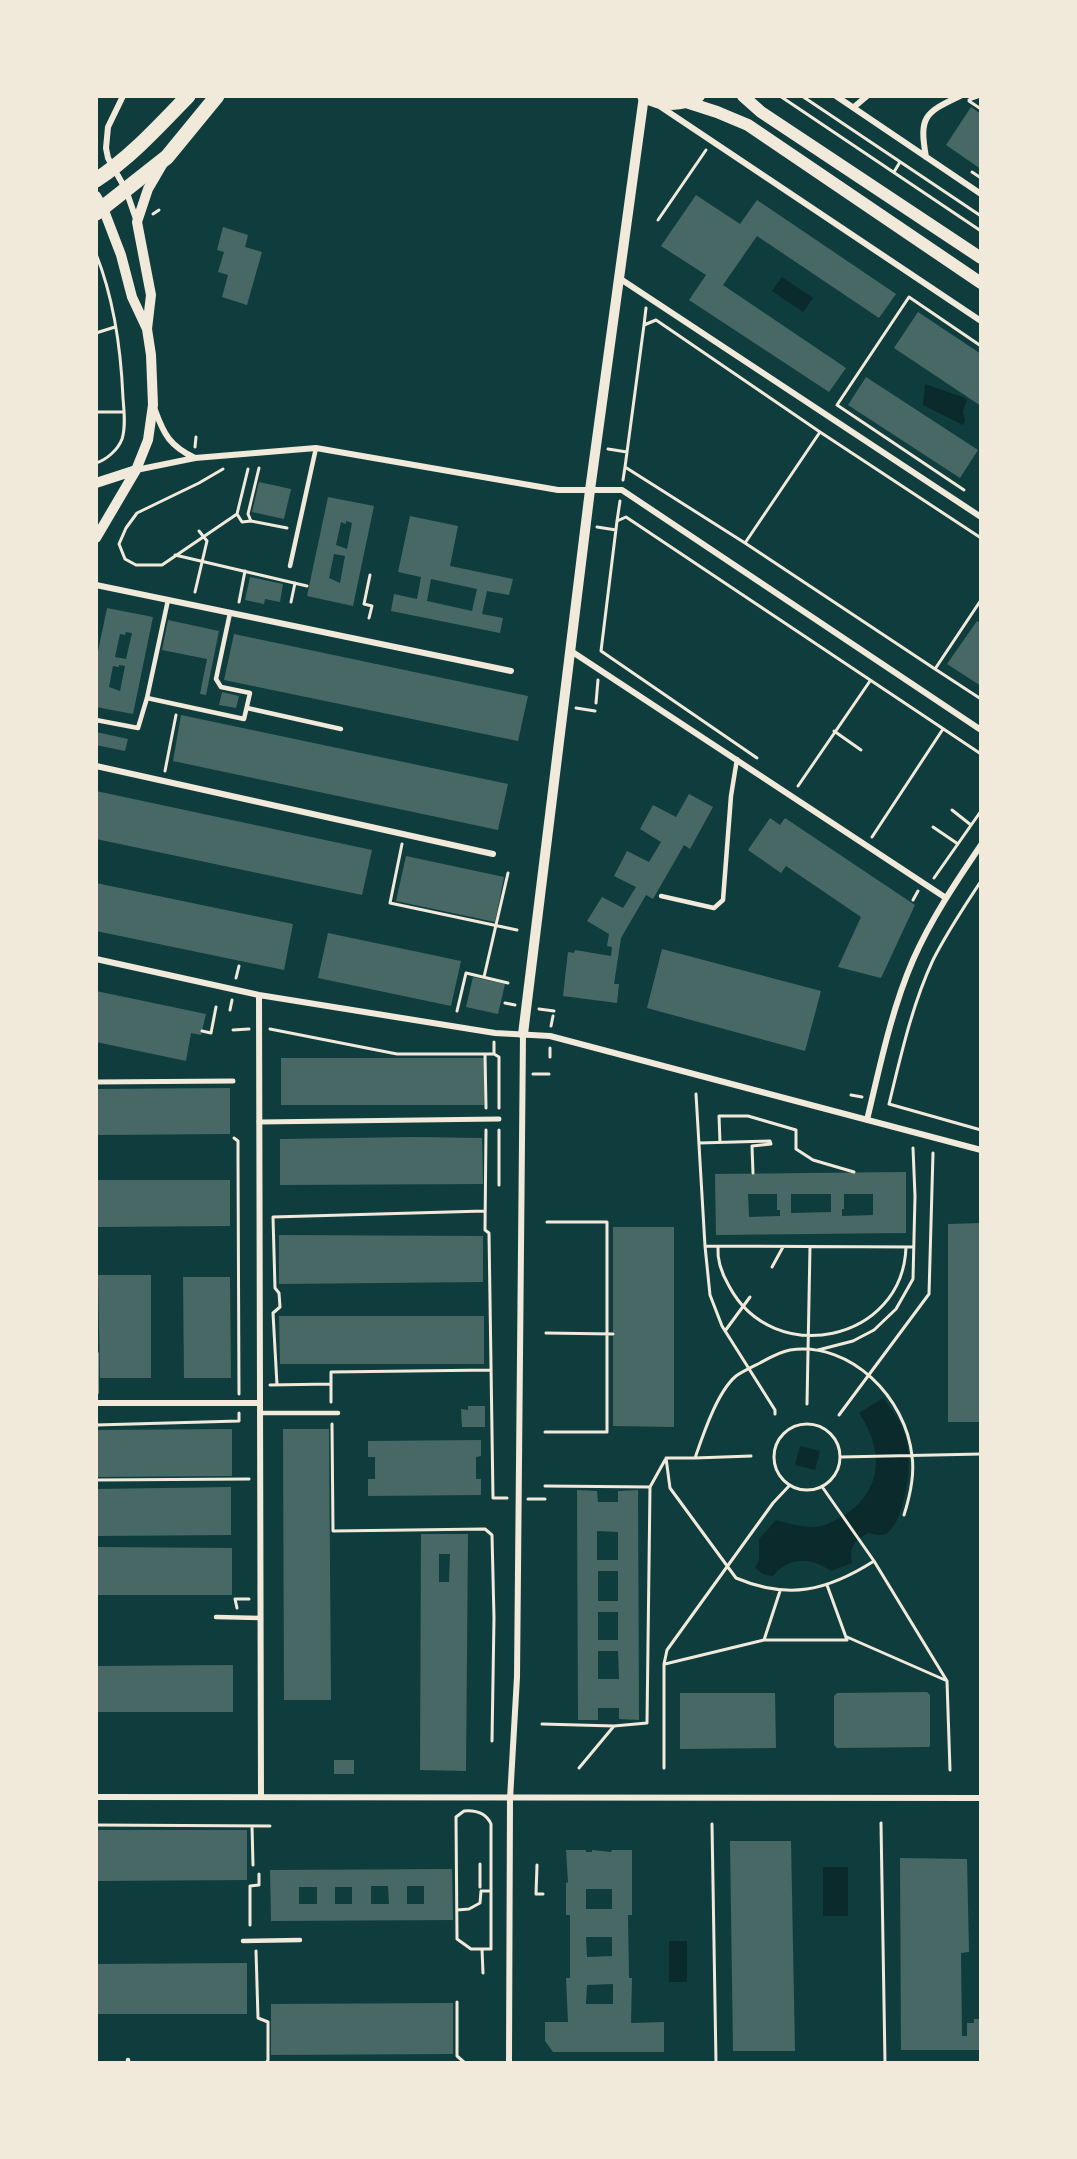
<!DOCTYPE html>
<style>
body{margin:0}
#map{position:relative;width:1077px;height:2159px;overflow:hidden;background:#0f3d3e;font-family:Spectral,serif}
canvas{display:block}
.frame{position:absolute;inset:0;border:98px solid #f1e9da;pointer-events:none}
</style>
<div id="map">
<canvas width="1077" height="2159"></canvas>
<div class="frame"></div>
</div>
<script>
const c = document.querySelector('canvas').getContext('2d');
c.lineJoin = 'round';
function paint(path, color) { c.fillStyle = color; c.fill(path, 'evenodd'); }
function trace(path, color, width, dash) { c.strokeStyle = color; c.lineWidth = width; c.lineCap = dash ? 'butt' : 'round'; c.setLineDash(dash || []); c.stroke(path); }
paint(new Path2D(`
 M782 277 813 298 803 312 772 291Z
 M925 384 965 398 967 400 963 411 965 422 963 425 923 405Z
 M883 1398C895 1413 906 1429 908 1448 911 1469 905 1520 887 1533 881 1537 874 1534 868 1533 854 1541 849 1546 852 1563L831 1571C812 1557 789 1556 773 1576L763 1574 755 1568 759 1560V1539L776 1520C789 1524 802 1527 816 1527 827 1526 837 1519 846 1514 884 1488 883 1449 859 1413Z
 M800 1446 820 1451 815 1470 795 1465Z
 M823 1867H848V1916H823Z
 M669 1941H687V1982H669Z`), '#0a2a2b');
paint(new Path2D(`
 M971 107 981 114V169L946 145Z
 M696 195 740 224 757 200 896 294 879 318 757 236 723 285 846 368 829 392 689 300 706 275 661 246Z
 M223 227 248 235 245 247 262 252 247 305 222 297 228 275 218 272 224 252 217 250Z
 M918 312 981 354V406L894 348Z
 M866 377 978 450 960 478 848 405Z
 M259 482 291 489 284 519 252 512Z
 M328 497 374 506 353 606 307 596ZM346 521 352 523 347 549 336 545 341 522 346 524ZM334 554 345 556 340 583 329 578Z
 M410 516 458 526 450 566 513 579 509 595 487 591 482 614 503 618 500 633 391 611 394 594 417 599 421 577 398 572ZM431 579 477 589 472 611 427 601Z
 M250 577 283 584 280 602 265 599 264 604 245 600Z
 M107 608 153 617 133 714 96 707V661ZM126 632 132 633 126 659 115 657 120 634 125 635ZM119 665 125 666 120 691 109 687 113 666 119 667Z
 M168 620 219 631 206 695 200 694 207 659 162 650Z
 M977 621 981 624V686L947 664Z
 M234 634 528 696 518 741 224 680Z
 M222 692 239 696 236 708 219 705Z
 M181 715 508 784 498 830 173 761Z
 M96 732 128 739 125 751 96 745Z
 M96 791 372 850 362 895 96 839Z
 M689 794 713 807 690 849 684 845 653 899 646 895 621 938 614 984H619L617 1003 563 996 568 952 574 953 575 950 611 956 612 947 607 946 609 934 587 921 602 897 623 908 636 887 614 876 627 851 649 862 661 842 640 829 653 805 676 817Z
 M770 818 780 825 785 818 915 905 881 978 838 967 861 917 786 866 781 873 748 850Z
 M406 856 504 877 495 922 396 901Z
 M96 883 293 924 284 970 96 931Z
 M328 933 461 961 451 1006 318 978Z
 M662 949 821 991 805 1051 647 1008Z
 M473 977 505 984 498 1014 466 1007Z
 M96 991 206 1014 201 1035 191 1033 186 1061 96 1042Z
 M281 1058H484V1105H281Z
 M230 1088V1134L96 1135V1089Z
 M415 1137 482 1138 483 1184 280 1185V1139Z
 M906 1172V1233L716 1235 715 1174ZM748 1194H777V1210H780V1216L749 1217ZM791 1194H831V1212L791 1213ZM844 1194H873V1215L842 1216V1209H844Z
 M96 1180H230V1226L96 1227Z
 M981 1223V1422H948V1224Z
 M613 1227H674V1427L613 1426Z
 M279 1235 483 1236V1282L279 1284Z
 M98 1275H151V1378H100Z
 M183 1277H230L231 1378H184Z
 M279 1316H484V1364H280Z
 M468 1406H485V1427H462L461 1409 468 1410Z
 M232 1429V1476L96 1477V1430Z
 M283 1429H329L331 1700H284Z
 M481 1440V1456L476 1457V1479H481V1495L368 1496V1479H375V1457H368V1441Z
 M231 1487V1535L96 1536V1489Z
 M577 1490 597 1491 598 1502H618V1491L638 1490 639 1720 619 1719V1708H598V1720H578ZM597 1531 618 1532V1560H597ZM598 1571H618V1601H598ZM598 1612H618V1640H598ZM598 1651H618L619 1679H598Z
 M421 1534H468L466 1771 420 1770ZM439 1554H450L449 1582H439Z
 M96 1547 232 1548V1595H96Z
 M233 1665V1712H96V1666Z
 M927 1692 930 1695V1745L929 1747 837 1748 834 1745V1696L837 1693Z
 M680 1693H775L776 1748 680 1749Z
 M334 1760H354V1774H334Z
 M96 1830H247V1880L96 1881Z
 M730 1841H791L795 2051H733Z
 M566 1850H586V1852H592V1850L611 1852 612 1850H632V1915H628L629 1978H632L631 2023 664 2022V2052H553L545 2041V2022H568L566 1978H570V1915H566V1882L568 1883ZM586 1889H612V1909H586ZM586 1937H612V1956L587 1957ZM613 1984V2004H586L587 1985Z
 M900 1858 967 1859 969 1952 961 1953 962 2036H967V2023H974V2019H981V2050H901Z
 M452 1869 453 1920 271 1921 270 1870ZM371 1886H388L389 1904H371ZM407 1886H424V1904H407ZM299 1887H317V1904H299ZM335 1887H352V1904H335Z
 M247 1963V2014H96V1964Z
 M453 2003V2054L271 2055V2004Z`), '#486865');
trace(new Path2D(`
 M780 96 981 231
 M802 96 981 216
 M969 100 980 96
 M969 101 981 109
 M894 172 900 162
 M972 172 981 178
 M153 214 159 210
 M658 220 706 150
 M96 254C114 299 121 350 123 398 124 411 126 427 122 439 118 450 106 460 96 463
 M644 325 646 308
 M96 333 115 327
 M96 412H124
 M820 432 656 320 644 325 625 467 745 543 935 669 981 600
 M195 447 196 437
 M608 449 627 452
 M259 468 248 514 251 521 287 528
 M223 469 199 483 137 513 126 528 119 544 125 559 136 565H162L237 514
 M248 469 237 514 242 522 251 521
 M623 480 625 467
 M964 490 837 405 909 297 981 346
 M617 521 620 501
 M597 527 616 530
 M745 543 820 432 981 538
 M175 555 307 586
 M195 592 207 541 199 531
 M239 602 245 571
 M291 602 295 583
 M369 618 372 606 364 604 370 575
 M935 669 981 699
 M596 703 598 680
 M576 708 595 711
 M834 731 861 750
 M757 758 601 651 617 521 626 517 981 754
 M165 771 176 715
 M798 786 870 681
 M952 810 971 825
 M933 827 958 844
 M872 837 943 729
 M402 844 390 903 517 930
 M934 878 981 811
 M981 881C964 907 947 932 933 960 912 1005 901 1055 889 1104L981 1130
 M913 900 918 891
 M484 977 508 873
 M236 978 239 966
 M505 1003 515 1005
 M539 1009 554 1011
 M230 1010 232 1000
 M457 1011 466 973 508 983
 M551 1026 553 1016
 M270 1029 397 1054H494
 M233 1030 249 1029
 M202 1031 211 1033 216 1007
 M494 1042V1054L499 1057V1108
 M485 1054 486 1108
 M550 1057V1048
 M533 1074H549
 M696 1094 705 1246 710 1295 722 1326 775 1410V1414
 M851 1095 862 1097
 M486 1130 485 1230 489 1233 493 1498H507
 M234 1138 238 1141V1158L239 1394
 M720 1142 719 1116H748L796 1130V1149L813 1160 854 1172
 M699 1143 770 1141 771 1144 752 1146 753 1173
 M499 1185V1130
 M705 1246 913 1247
 M718 1247C717 1260 722 1274 729 1286 773 1369 903 1342 906 1247
 M772 1267 783 1247
 M725 1331 750 1297
 M546 1333 613 1334
 M818 1350 853 1341 874 1330 896 1309 913 1279 915 1196 913 1148
 M270 1385 331 1384
 M277 1385 273 1313 280 1307 279 1293 275 1288 273 1217 484 1211
 M97 1393V1353
 M331 1402V1372L491 1370
 M807 1404 810 1247
 M839 1415 929 1294 933 1153
 M774 1457a33 33 0 1 1 66 0a33 33 0 1 1-66 0Z
 M332 1424 333 1531 485 1529 492 1535 494 1618 492 1741
 M96 1425 239 1421V1413
 M545 1432H607V1222H547
 M841 1457 981 1454
 M695 1458 751 1456
 M96 1480 249 1479
 M545 1486 650 1487 665 1460
 M823 1488 874 1561 947 1681 950 1770
 M528 1499H545
 M874 1561C827 1591 788 1600 736 1578L670 1488 666 1458H695C703 1435 717 1392 736 1376 743 1371 752 1367 760 1363 769 1358 779 1352 790 1350 851 1341 906 1398 912 1456 915 1476 910 1496 904 1515
 M237 1608 235 1599H249
 M847 1637 945 1680
 M764 1640 780 1591
 M665 1664 764 1640H847L827 1585
 M542 1724 614 1726 647 1723 650 1487
 M579 1768 614 1726
 M664 1768V1664L667 1650 773 1503 789 1486
 M464 1811C476 1810 486 1813 491 1824V1949H471L457 1939 456 1817Z
 M881 1823 885 2063
 M712 1824 716 2063
 M96 1825 270 1826
 M252 1826 253 1865
 M480 1864V1887
 M537 1865 536 1894H543
 M457 1910 469 1909 480 1903 481 1891H491
 M250 1925V1886L259 1885V1874
 M482 1949 483 1973
 M256 1951 258 2018 268 2022V2060L266 2063
 M457 2002V2056L465 2063`), '#f1e9da', 3);
trace(new Path2D(`
 M290 566 316 448
 M147 698 244 719 250 693 221 687 216 679 230 613
 M247 708 341 729
 M96 720 138 728 147 698 168 600
 M661 896 714 908 723 900 731 796 737 759
 M260 1413H338
 M216 1617 260 1618
 M243 1941 300 1940
 M128 2063V2060`), '#f1e9da', 4.5);
trace(new Path2D(`
 M96 1082 233 1081
 M259 1122 499 1119`), '#f1e9da', 5);
trace(new Path2D(`
 M123 96 108 127 106 148 108 158 126 190 137 222
 M836 96 981 194
 M658 105 981 321
 M854 107 867 96
 M926 157C919 117 924 113 960 96
 M619 278 981 517
 M155 410C164 435 170 446 195 458
 M136 470 195 458 316 448 558 490H622L981 730
 M96 585 511 671
 M571 651 946 898
 M96 766 493 854
 M96 959 259 995 495 1033 550 1036 981 1150
 M259 995 261 1797
 M867 1120C880 1066 891 1011 913 960 931 919 956 882 981 845
 M96 1403H260
 M96 1797 981 1798
 M509 2063 510 1799 517 1677 523 1034`), '#f1e9da', 6);
trace(new Path2D(`
 M96 196 103 208 121 255 132 297 147 329
 M96 483 136 470
 M96 538 136 470 148 440 153 405 151 355 147 329 151 295 137 222 148 189 162 165
 M523 1034 590 490 644 96`), '#f1e9da', 10);
trace(new Path2D(`
 M643 96C660 106 682 107 699 96
 M743 96 761 112 981 258
 M686 102 717 112 748 125 981 283`), '#f1e9da', 12);
trace(new Path2D(`
 M96 180C131 157 159 126 188 96
 M96 213 167 157 217 96`), '#f1e9da', 15);
</script>
